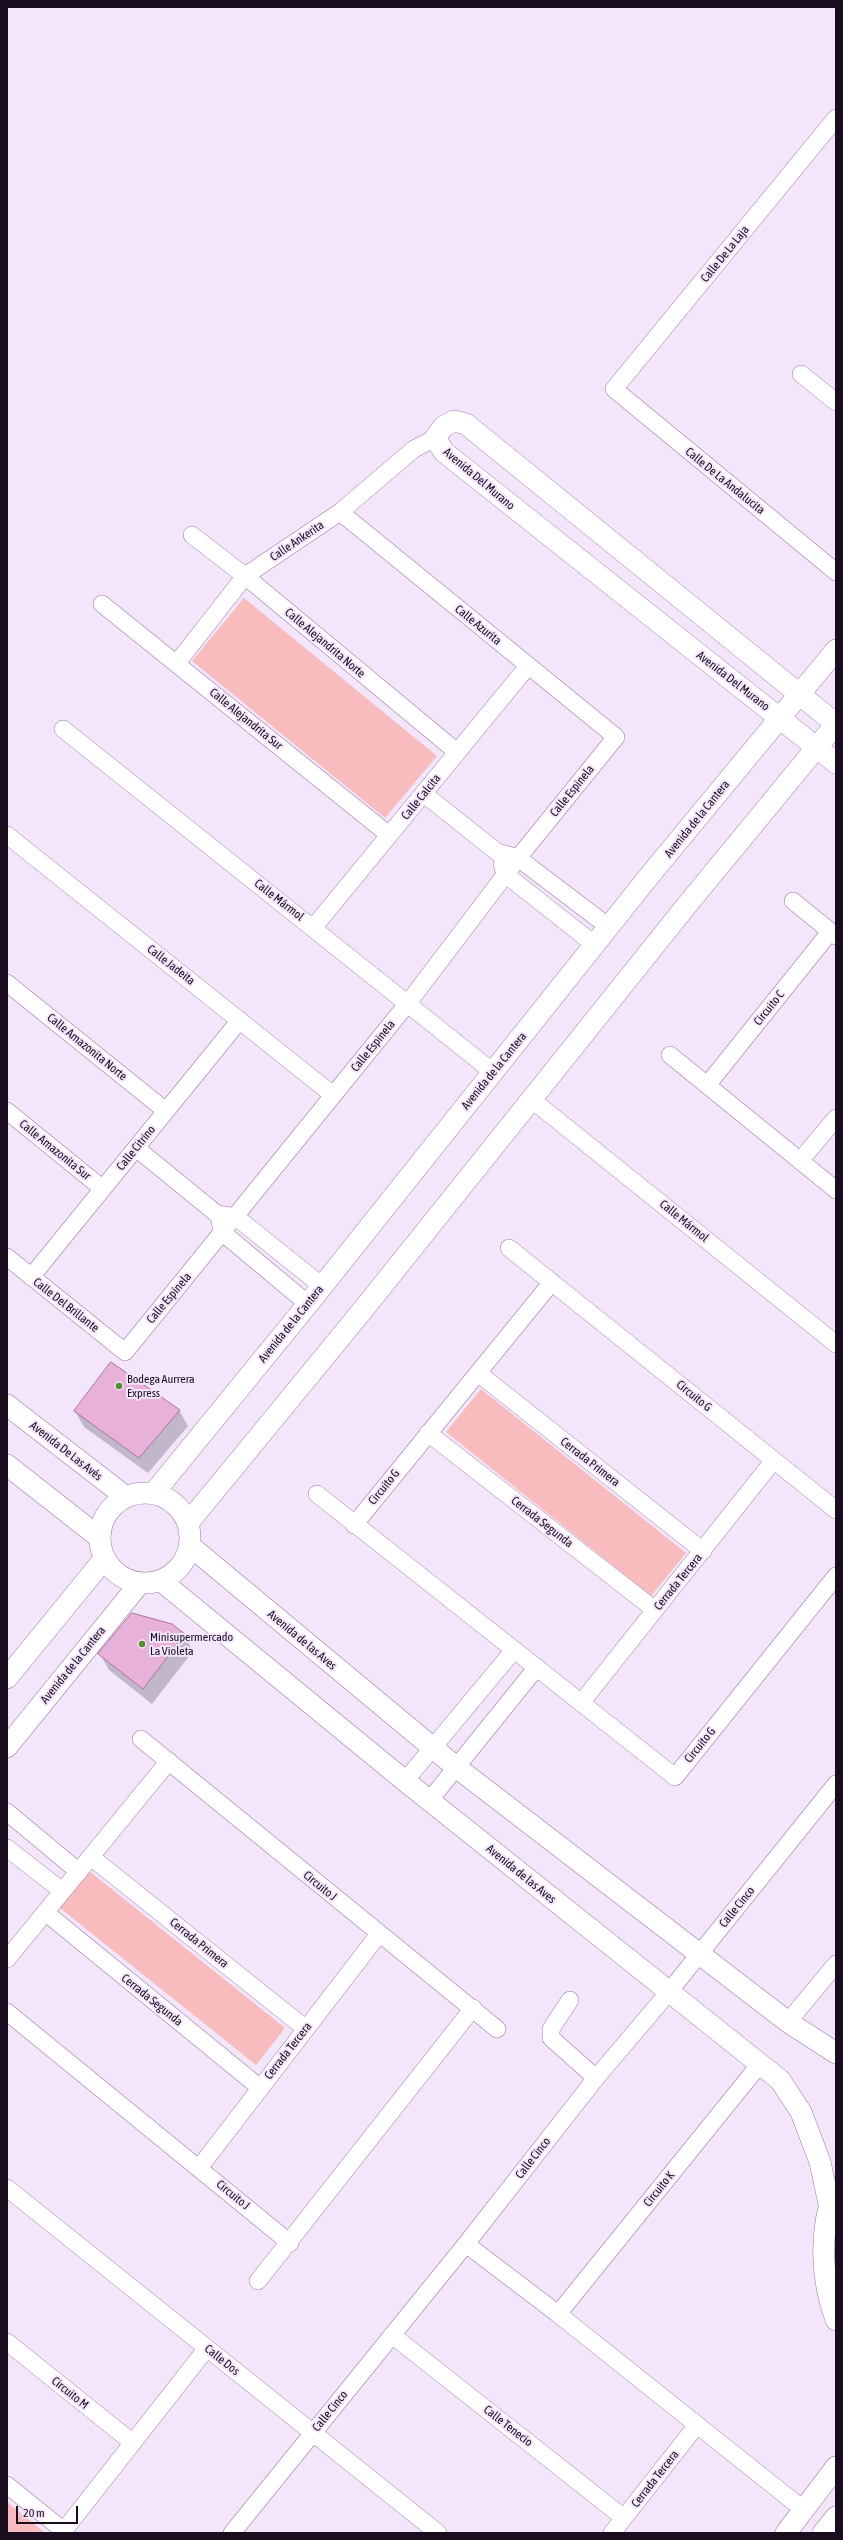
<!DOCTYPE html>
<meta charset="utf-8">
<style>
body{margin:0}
#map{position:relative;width:843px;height:2540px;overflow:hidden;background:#f3e5fa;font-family:"Asap Condensed",sans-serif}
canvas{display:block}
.frame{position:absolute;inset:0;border:8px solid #1a0d1f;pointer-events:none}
.scale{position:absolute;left:16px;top:2506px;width:62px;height:18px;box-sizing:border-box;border:2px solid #1a0d1f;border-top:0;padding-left:5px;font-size:12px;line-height:14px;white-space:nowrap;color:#1a0d1f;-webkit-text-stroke:3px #f3e5fa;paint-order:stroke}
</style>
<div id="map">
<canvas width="843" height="2540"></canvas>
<div class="frame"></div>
<div class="scale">20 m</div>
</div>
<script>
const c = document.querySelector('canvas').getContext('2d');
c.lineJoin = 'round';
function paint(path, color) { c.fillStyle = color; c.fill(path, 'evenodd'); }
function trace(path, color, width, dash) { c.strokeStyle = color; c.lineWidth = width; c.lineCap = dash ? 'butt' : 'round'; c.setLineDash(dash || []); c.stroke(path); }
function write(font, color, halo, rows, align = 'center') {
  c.font = font + ' "Asap Condensed",sans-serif'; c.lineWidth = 4; c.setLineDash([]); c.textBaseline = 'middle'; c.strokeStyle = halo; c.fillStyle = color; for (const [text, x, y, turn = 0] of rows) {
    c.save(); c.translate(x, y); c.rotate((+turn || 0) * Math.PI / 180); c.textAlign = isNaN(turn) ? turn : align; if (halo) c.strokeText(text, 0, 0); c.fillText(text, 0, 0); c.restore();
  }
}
paint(new Path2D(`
 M244 598 437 756 385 818 192 661Z
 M481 1389 686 1553 651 1596 446 1432Z
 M84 1867 285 2028 256 2065 55 1904Z
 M7 2502 45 2533H7Z`), '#f8bcbf');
paint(new Path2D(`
 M179 1410 188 1426 148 1473 84 1427 75 1411Z
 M184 1635 193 1651 152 1704 109 1670 100 1654Z`), '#0003');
const building = new Path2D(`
 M111 1362 180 1410 139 1458 74 1411Z
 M132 1613 172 1624 185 1634 143 1689 98 1654Z`);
paint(building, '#e7b1d9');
trace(building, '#a7759b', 1);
const minor = new Path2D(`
 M836 118 614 389 836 572
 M801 374 836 402
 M192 535 245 576 457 752
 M102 604 389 835
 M177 663 245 576 340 512 414 449 435 438
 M63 729 493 1072
 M424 794 497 852 518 858 609 927
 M7 835 333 1095
 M502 864 505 874 595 945
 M793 901 836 936
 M313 928 528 666
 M7 983 166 1111
 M670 1055 836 1190
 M708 1084 830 932
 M531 1099 836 1344
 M7 1111 103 1189
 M136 1148 217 1214 236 1217 322 1286
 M800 1161 836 1118
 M220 1222 223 1233 308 1304
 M509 1248 836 1510
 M7 1257 125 1352 408 1003 518 858 616 737 340 512
 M31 1277 240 1020
 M478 1373 703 1551
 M428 1433 655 1610
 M317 1494 675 1777 836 1576
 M354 1525 552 1282
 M581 1703 774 1460
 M141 1739 497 2029
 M405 1781 514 1650
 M429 1801 537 1667
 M7 1812 79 1872
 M7 1848 62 1891
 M91 1857 306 2029
 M45 1912 259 2087
 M7 1959 169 1761
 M570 2000 551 2029V2038L596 2078
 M7 2012 290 2243
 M788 2022 836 1964
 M199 2168 379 1934
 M7 2188 438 2533
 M466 2244 558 2314 804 2510
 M258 2281 473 2008
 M558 2314 760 2064
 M392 2335 624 2518
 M7 2342 133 2443
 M7 2485 64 2531
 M62 2533 207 2348
 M232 2533 466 2244 596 2078 668 1993 836 1784
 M612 2533 697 2425`);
const tertiary = new Path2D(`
 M836 724 466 424 454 421 444 426 435 438 444 452 836 763
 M7 1405 126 1497
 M7 1465 100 1538
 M100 1538a45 45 0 1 1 90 0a45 45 0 1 1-90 0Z
 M153 1494 308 1304 650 875 836 650
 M188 1523 362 1311 687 905 836 724
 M189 1545 456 1767 788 2022 836 2053
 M160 1580 405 1781 780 2080 801 2112 820 2162 829 2204
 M7 1678 105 1558
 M7 1747 140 1583
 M834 2192C819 2231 821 2280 836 2320
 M786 2533 836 2467
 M823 2533 836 2517`);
trace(minor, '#9c7aaa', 18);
trace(tertiary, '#9c7aaa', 22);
trace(minor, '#fff', 17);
trace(tertiary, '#fff', 21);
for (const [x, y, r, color] of [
 [119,1386,4,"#538f2e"],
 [142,1644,4,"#538f2e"]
]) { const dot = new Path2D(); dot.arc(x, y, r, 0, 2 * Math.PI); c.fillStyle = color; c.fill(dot); trace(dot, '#f3e5fa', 1.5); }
write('12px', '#1a0d1f', '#f3e5fa', [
 ["Calle De La Laja",725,254,-51],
 ["Avenida Del Murano",479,479,40],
 ["Calle De La Andalucita",725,481,39],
 ["Calle Ankerita",297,541,-34],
 ["Calle Azurita",478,625,39],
 ["Calle Alejandrita Norte",325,643,40],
 ["Avenida Del Murano",733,681,38],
 ["Calle Alejandrita Sur",246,719,39],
 ["Calle Espinela",572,791,-51],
 ["Calle Calcita",421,797,-51],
 ["Avenida de la Cantera",697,819,-51],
 ["Calle Mármol",279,900,38],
 ["Calle Jadeita",171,965,38],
 ["Circuito C",769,1008,-51],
 ["Calle Espinela",373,1046,-51],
 ["Calle Amazonita Norte",87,1047,39],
 ["Avenida de la Cantera",494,1071,-51],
 ["Calle Citrino",136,1148,-51],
 ["Calle Amazonita Sur",55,1150,39],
 ["Calle Mármol",684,1221,39],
 ["Calle Espinela",169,1298,-50],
 ["Calle Del Brillante",66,1305,38],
 ["Avenida de la Cantera",291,1324,-51],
 ["Circuito G",694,1396,39],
 ["Avenida De Las Avés",66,1451,38],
 ["Cerrada Primera",590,1462,38],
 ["Circuito G",384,1487,-51],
 ["Cerrada Segunda",542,1522,38],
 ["Cerrada Tercera",678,1582,-51],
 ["Avenida de las Aves",302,1640,40],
 ["Avenida de la Cantera",73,1665,-51],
 ["Circuito G",700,1745,-51],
 ["Avenida de las Aves",521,1874,39],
 ["Circuito J",320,1886,39],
 ["Calle Cinco",737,1907,-51],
 ["Cerrada Primera",199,1943,39],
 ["Cerrada Segunda",152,2000,39],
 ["Cerrada Tercera",288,2051,-52],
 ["Calle Cinco",533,2158,-52],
 ["Circuito K",659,2189,-51],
 ["Circuito J",233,2195,39],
 ["Calle Dos",222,2360,39],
 ["Circuito M",70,2393,39],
 ["Calle Cinco",330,2411,-51],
 ["Calle Tenecio",508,2426,38],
 ["Cerrada Tercera",655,2479,-52]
]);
write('12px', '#1a0d1f', '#f3e5fa', [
 ["Bodega Aurrera",127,1379],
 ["Express",127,1393],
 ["Minisupermercado",150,1637],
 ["La Violeta",150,1651]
], 'left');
</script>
